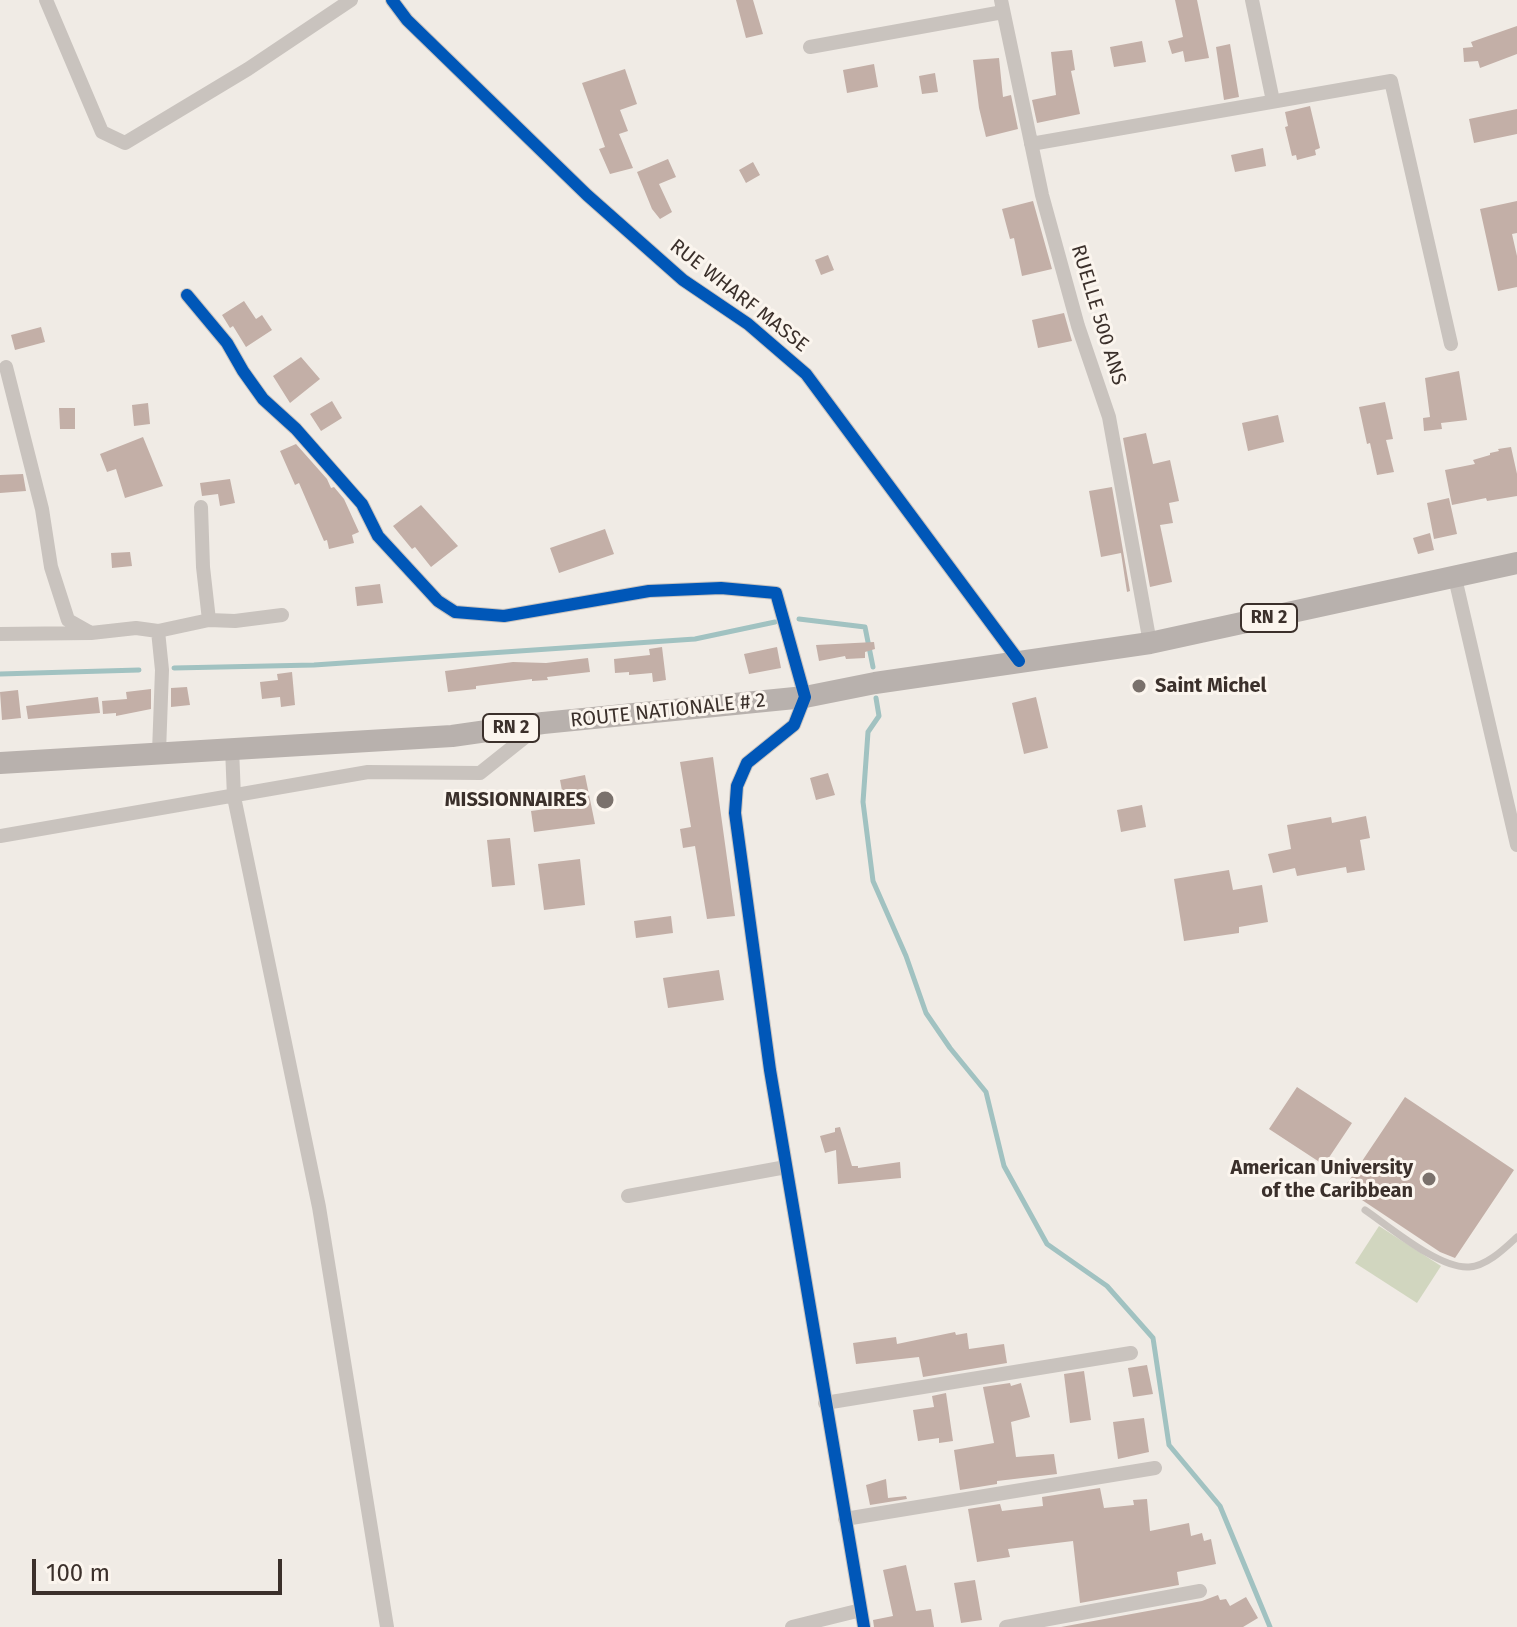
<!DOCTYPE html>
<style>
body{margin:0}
#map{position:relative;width:1517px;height:1627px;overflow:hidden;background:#f0ebe5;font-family:"Fira Sans",sans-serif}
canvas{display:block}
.scale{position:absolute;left:32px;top:1559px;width:250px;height:36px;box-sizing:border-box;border:4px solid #3b302b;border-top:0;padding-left:10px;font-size:24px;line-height:28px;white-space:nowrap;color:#3b302b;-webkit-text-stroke:6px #fbf5ee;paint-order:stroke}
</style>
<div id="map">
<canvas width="1517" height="1627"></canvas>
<div class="scale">100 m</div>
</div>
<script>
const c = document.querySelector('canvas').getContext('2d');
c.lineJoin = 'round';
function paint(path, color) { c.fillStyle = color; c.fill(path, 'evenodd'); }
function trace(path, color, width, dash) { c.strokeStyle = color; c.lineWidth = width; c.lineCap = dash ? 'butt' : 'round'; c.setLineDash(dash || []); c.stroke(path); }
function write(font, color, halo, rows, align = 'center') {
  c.font = font + ' "Fira Sans",sans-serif'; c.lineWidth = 6; c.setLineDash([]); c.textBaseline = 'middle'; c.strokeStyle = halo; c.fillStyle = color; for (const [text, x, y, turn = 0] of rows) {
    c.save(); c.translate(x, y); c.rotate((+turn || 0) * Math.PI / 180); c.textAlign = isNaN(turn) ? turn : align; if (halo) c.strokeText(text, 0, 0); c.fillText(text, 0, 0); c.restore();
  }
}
paint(new Path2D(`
 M1379 1226 1441 1266 1417 1303 1355 1263Z`), '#d1d6bf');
trace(new Path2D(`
 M799 619 865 627 873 667
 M174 668 314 665 695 639 775 622
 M0 674 139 670
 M876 698 879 716 868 732 863 802 873 881 906 956 926 1013 950 1048 986 1092 1004 1166 1047 1244 1107 1286 1153 1338 1169 1445 1220 1506 1270 1627`), '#a1c2c1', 5);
paint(new Path2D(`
 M736 0H753L763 34 746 38Z
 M1175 0H1197L1209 58 1185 62 1183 51 1172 54 1168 41 1183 37Z
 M1517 26V54L1480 68 1478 61 1464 62 1463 48 1473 47 1471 42Z
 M1142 41 1146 62 1114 67 1110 47Z
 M1230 44 1239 97 1224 100 1216 47Z
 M1072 50 1075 70 1071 71 1080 114 1037 123 1032 100 1056 95 1051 52Z
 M999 58 1003 97 1011 95 1018 129 986 137 979 108 973 60Z
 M874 64 878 87 847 93 843 70Z
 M625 69 637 104 620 110 628 131 619 134 633 168 610 174 599 149 605 147 582 83Z
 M935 73 938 92 922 94 919 76Z
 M1310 106 1320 148 1315 150 1316 155 1297 160 1296 155 1292 156 1285 127 1288 126 1285 112Z
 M1517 109V134L1474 143 1469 119Z
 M1263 148 1266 166 1235 172 1231 155Z
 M668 159 676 177 659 184 672 212 660 219 652 209 637 172Z
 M753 162 760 175 746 183 739 170Z
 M1033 201 1052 269 1022 276 1014 238 1010 239 1002 209Z
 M1517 201V233L1512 234 1517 256V287L1498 291 1480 209Z
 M828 255 834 270 821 275 815 260Z
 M244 301 256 319 262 315 272 330 246 347 233 326 230 328 222 315Z
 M1064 313 1072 341 1038 348 1032 320Z
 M41 327 45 342 15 350 11 335Z
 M301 357 320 379 290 403 273 376Z
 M1459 371 1467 420 1441 423 1442 429 1424 431 1423 418 1430 417 1425 378Z
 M332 401 342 418 321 431 310 414Z
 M1385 402 1393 439 1386 440 1394 472 1377 475 1370 443 1367 444 1359 407Z
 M148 403 150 424 134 426 132 405Z
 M59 408H75V429H60Z
 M1278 415 1284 442 1248 451 1242 423Z
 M1146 433 1153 464 1170 460 1179 501 1169 503 1173 523 1160 525 1172 582 1150 587 1123 438Z
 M143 437 163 486 125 498 116 469 107 472 100 454Z
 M296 444 327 479 331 488 334 487 344 499 359 532 352 535 354 543 329 549 327 540 324 541 299 483 295 485 280 451Z
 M1511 447 1517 474V496L1487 501 1486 498 1452 505 1445 470 1475 464 1473 460 1490 455V453L1499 451 1498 449Z
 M23 474 26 491 0 493V475Z
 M230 479 235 503 220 506 218 494 202 496 200 483Z
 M1112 487 1130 591 1127 592 1121 553 1101 557 1089 491Z
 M1449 498 1457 534 1434 539 1427 503Z
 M421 505 458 546 431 567 415 547 412 549 393 526Z
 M605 529 614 554 559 573 550 548Z
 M1430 533 1434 550 1418 554 1413 538Z
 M130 552 132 566 112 568 111 553Z
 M380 584 383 603 357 606 355 587Z
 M874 642 875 649 865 652V658L846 659 845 656 819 661 816 645Z
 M662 647 666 680 653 682 652 673 629 675V672L615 673 614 659 650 655 649 649Z
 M777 647 781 668 749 674 744 654Z
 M588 658 590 672 547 677 548 680 532 681V679L476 686V689L448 692 445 671 513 662 546 663Z
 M292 672 295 705 281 707 280 697 262 699 260 682 278 680 277 674Z
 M187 687 190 705 171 707V688Z
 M151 689V709L116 716V713L103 714 102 701 127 699 126 692Z
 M18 690 21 718 2 720 0 692Z
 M98 697 100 713 28 719 26 706Z
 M1036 697 1048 748 1024 754 1012 703Z
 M713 757 735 916 707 919 695 846 683 848 680 829 691 827 680 762Z
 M828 773 835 795 816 800 810 778Z
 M585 775 595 824 534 832 531 811 546 809 545 799 563 796 560 780Z
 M1142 805 1146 827 1121 832 1117 810Z
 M1366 816 1370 838 1360 840 1365 870 1347 873 1346 867 1297 876 1295 868 1273 873 1268 854 1291 849 1287 825 1331 817 1332 823Z
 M510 838 515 885 492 887 487 840Z
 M580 859 585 905 544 910 538 864Z
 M1229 870 1233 890 1262 885 1268 922 1239 927V933L1184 941 1174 879Z
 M671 916 673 933 636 938 634 921Z
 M719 970 724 1000 668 1008 663 978Z
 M1297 1087 1352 1123 1324 1165 1269 1129Z
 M1405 1097 1514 1170 1455 1258 1440 1252 1344 1188Z
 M840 1127 852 1166H858V1168L900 1162 901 1178 838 1184 836 1150 825 1153 820 1136 835 1132V1128Z
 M955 1332 956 1335 967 1333 969 1349 1004 1344 1007 1363 923 1377 919 1357 856 1364 853 1343 896 1337 897 1344Z
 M1147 1365 1153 1394 1133 1397 1128 1368Z
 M1084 1371 1091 1420 1070 1423 1064 1374Z
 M1010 1383 1011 1386 1021 1383 1030 1417 1011 1422 1016 1457 1054 1454 1057 1474 997 1481V1484L960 1490 954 1450 994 1443 983 1387Z
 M946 1393 953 1441 939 1443V1438L918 1441 913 1410 934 1407 932 1396Z
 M1144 1418 1149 1452 1118 1459 1113 1422Z
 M886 1479 888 1498 906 1496 907 1499 870 1505 866 1485Z
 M1100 1488 1104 1508 1134 1505 1133 1500 1147 1499 1150 1531 1189 1523 1191 1536 1202 1533 1204 1541 1211 1539 1216 1564 1177 1572 1179 1585 1080 1603 1073 1541 1008 1549 1010 1557 977 1562 968 1509 1000 1504 1002 1511 1043 1506 1042 1497Z
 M906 1565 916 1611 931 1609 934 1627H874L873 1620 893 1616 883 1570Z
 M975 1580 982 1620 961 1623 954 1583Z
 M1218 1595 1220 1600 1226 1599 1230 1606 1246 1597 1258 1618 1243 1627H1061L1202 1601Z`), '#c3afa7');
trace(new Path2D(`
 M1365 1210C1390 1227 1439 1269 1469 1267 1487 1266 1505 1248 1517 1237`), '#c9c3be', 7);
trace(new Path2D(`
 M46 0 102 132 125 143 248 69 351 0
 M392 0 407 20 587 195 683 280 748 324 806 374 1019 661
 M1001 0 1042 195 1078 326 1109 417 1150 643
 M1252 0 1273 101
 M810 47 1003 12
 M1031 144 1391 81 1451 344
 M187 295 227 343 243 371 263 399 296 429 362 504 378 536 438 601 455 612 504 616 649 591 721 588 776 593 805 697 794 725 747 763 737 786 735 813 770 1070 864 1627
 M6 367 42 509 51 567 68 620 91 633
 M201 507 203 567 209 620
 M1455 578 1517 845
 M158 631 162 670 159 752
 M0 634 91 633 136 628 158 631 209 620 235 621 282 615
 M232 748 234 797 319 1207 387 1627
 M0 836 368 772 480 773 539 726
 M628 1196 786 1167
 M825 1403 1131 1353
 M845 1519 1155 1468
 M792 1627 861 1610
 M1006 1627 1200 1591`), '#c9c3be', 14);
trace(new Path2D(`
 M0 763 452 736 543 723 805 697 875 683 1150 643 1517 563`), '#b8b1ad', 22);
trace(new Path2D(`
 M392 0 407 20 587 195 683 280 748 324 806 374 1019 661
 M187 295 227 343 243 371 263 399 296 429 362 504 378 536 438 601 455 612 504 616 649 591 721 588 776 593 805 697 794 725 747 763 737 786 735 813 770 1070 864 1627`), '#0057b8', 12);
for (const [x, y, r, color] of [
 [1139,686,8,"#7a716c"],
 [605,800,10,"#7a716c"],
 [1429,1179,8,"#7a716c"]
]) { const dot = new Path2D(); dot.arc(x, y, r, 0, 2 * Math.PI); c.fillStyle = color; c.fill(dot); trace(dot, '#fbf5ee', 3); }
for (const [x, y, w] of [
 [1269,618,56],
 [511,728,56]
]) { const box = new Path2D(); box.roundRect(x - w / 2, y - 14, w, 28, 6); c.fillStyle = '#fbf5ee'; c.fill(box); trace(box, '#3b302b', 2); }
write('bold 18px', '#3b302b', null, [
 ["RN 2",1269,618],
 ["RN 2",511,728]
]);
write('20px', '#3b302b', '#fbf5ee', [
 ["RUE WHARF MASSE",739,296,38],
 ["RUELLE 500 ANS",1098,315,73],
 ["ROUTE NATIONALE # 2",668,711,-6]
]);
write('bold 20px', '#3b302b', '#fbf5ee', [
 ["Saint Michel",1155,686,"left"],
 ["MISSIONNAIRES",587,800],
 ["American University",1413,1168],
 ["of the Caribbean",1413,1191]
], 'right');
</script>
